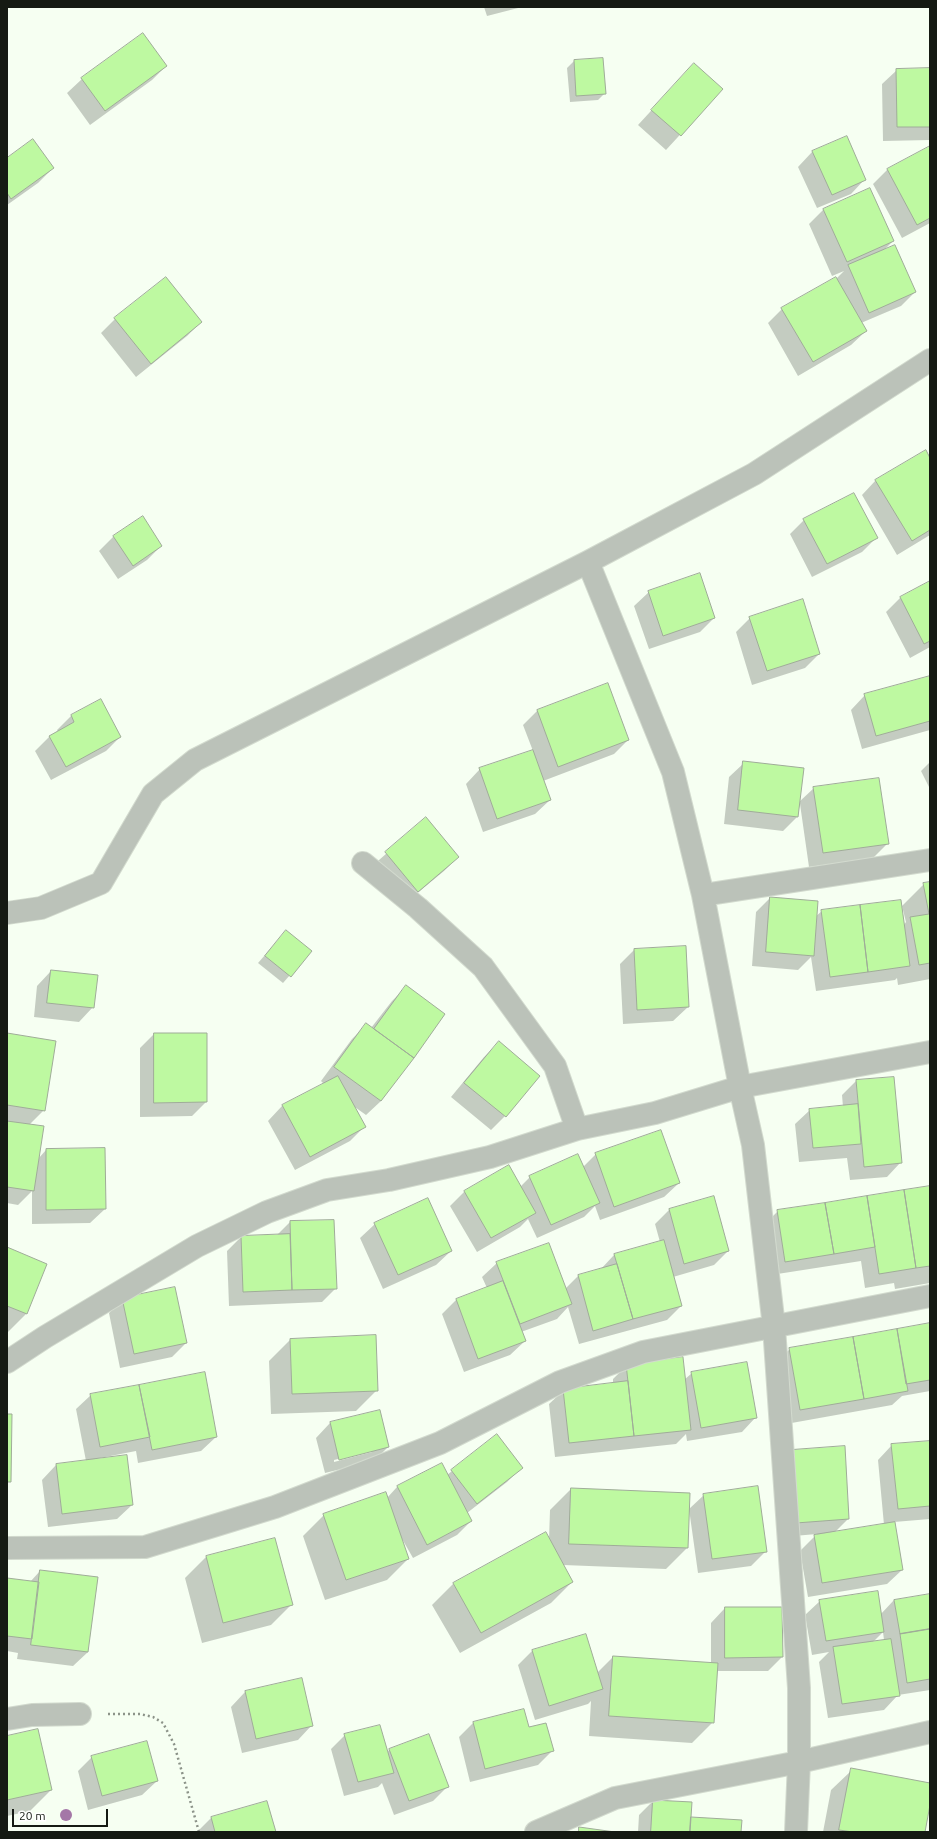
<!DOCTYPE html>
<style>
body{margin:0}
#map{position:relative;width:937px;height:1839px;overflow:hidden;background:#f6fff2;font-family:Ubuntu,sans-serif}
canvas{display:block}
.frame{position:absolute;inset:0;border:8px solid #151a13;pointer-events:none}
.scale{position:absolute;left:12px;top:1809px;width:96px;height:18px;box-sizing:border-box;border:2px solid #151a13;border-top:0;padding-left:5px;font-size:12px;line-height:14px;white-space:nowrap;color:#151a13;-webkit-text-stroke:3px #fff;paint-order:stroke}
</style>
<div id="map">
<canvas width="937" height="1839"></canvas>
<div class="frame"></div>
<div class="scale">20 m</div>
</div>
<script>
const c = document.querySelector('canvas').getContext('2d');
c.lineJoin = 'round';
function paint(path, color) { c.fillStyle = color; c.fill(path, 'evenodd'); }
function trace(path, color, width, dash) { c.strokeStyle = color; c.lineWidth = width; c.lineCap = dash ? 'butt' : 'round'; c.setLineDash(dash || []); c.stroke(path); }
paint(new Path2D(`
 M484 7H522L487 16Z
 M143 35 166 66 152 80 90 125 67 93 82 79Z
 M574 61 605 93 598 100 570 102 567 68Z
 M694 64 722 89 666 150 638 125Z
 M930 69V140L883 141 882 84 897 70Z
 M846 137 865 179 851 194 817 208 798 167 812 152Z
 M930 147V223L902 238 873 184 887 170Z
 M7 159 53 168 38 183 7 205Z
 M869 189 893 241 883 251 915 292 901 306 861 323 866 331 851 345 798 376 768 323 782 309 836 279 844 271 832 276 809 224 823 210Z
 M115 319 201 322 187 336 136 377 101 333Z
 M930 460V535L897 555 862 495 876 480Z
 M142 518 161 546 147 560 118 579 99 551 113 537Z
 M804 520 877 537 862 552 812 577 790 534Z
 M930 582V647L910 658 886 612 900 598Z
 M649 592 714 618 700 632 649 649 634 606Z
 M750 618 819 654 805 668 752 685 736 632Z
 M930 677V730L862 749 851 710 865 695Z
 M607 685 628 740 614 754 543 781 550 800 535 814 483 832 466 784 480 769 533 751 523 725 537 711Z
 M100 700 120 737 106 751 51 780 35 751 50 736 58 732 57 730 71 716Z
 M930 762V789L921 771Z
 M744 763 799 802 814 788 887 844 873 858 809 867 800 804 797 817 783 831 724 824 729 777Z
 M426 819 458 857 444 871 403 905 371 867Z
 M930 883V979L898 985 897 978 895 980 816 991 811 957 798 970 752 966 756 912 770 898 815 917 822 911 904 925 906 922 902 906 924 884Z
 M286 931 311 951 283 983 258 963Z
 M634 950 688 1007 673 1021 623 1024 620 964Z
 M51 971 93 1007 79 1022 34 1017 37 986Z
 M406 987 444 1015 381 1101 366 1115 352 1105 364 1127 350 1141 295 1170 268 1121 282 1106 324 1084 321 1081 352 1039 367 1024 371 1028 392 1001Z
 M7 1034 44 1110 29 1125 38 1159 46 1150 104 1149 105 1209 90 1223 32 1224V1191L18 1205 7 1203Z
 M154 1034 206 1102 192 1116 140 1117V1048Z
 M499 1043 505 1116 491 1130 451 1097 484 1057Z
 M856 1081 901 1162 887 1177 850 1180 847 1158 799 1162 795 1124 810 1110 843 1107 842 1095Z
 M596 1154 679 1183 664 1197 600 1220 595 1206 584 1217 537 1238 528 1219 520 1227 477 1252 450 1206 464 1192 508 1166 520 1187 530 1177 583 1167Z
 M930 1187V1283L895 1289 894 1283 865 1288 861 1261 771 1275 763 1226 778 1211Z
 M713 1197 728 1251 714 1265 673 1277 681 1306 667 1320 579 1344 568 1307 557 1319 521 1332 525 1341 510 1355 464 1372 442 1314 456 1300 487 1288 482 1277 497 1263 565 1289 578 1276 600 1270 614 1255 660 1242 655 1224 669 1210Z
 M333 1221 336 1288 322 1302 229 1306 227 1251 241 1237 277 1235 290 1222Z
 M375 1224 451 1251 436 1265 383 1289 360 1238Z
 M7 1249 26 1314 7 1333Z
 M123 1299 186 1343 172 1357 120 1368 109 1313Z
 M930 1324V1391L902 1396 892 1405 786 1424 775 1363 790 1349Z
 M290 1340 377 1390 356 1411 271 1414 269 1361Z
 M627 1365 684 1380 692 1373 756 1417 742 1432 687 1441 686 1434 676 1444 555 1457 549 1404 564 1390 613 1384V1379Z
 M91 1395 216 1437 201 1451 138 1463 136 1451 95 1459 132 1505 117 1519 48 1527 42 1480 56 1465 86 1461 76 1409Z
 M379 1411 388 1447 374 1461 325 1473 316 1438 330 1423ZM372 1450V1452L334 1462V1460Z
 M497 1436 521 1468 507 1482 467 1513 471 1521 457 1535 413 1558 401 1537 408 1559 387 1580 325 1600 303 1536 324 1515 387 1498 397 1487 442 1465 447 1475Z
 M930 1442V1519L894 1522 902 1570 887 1584 808 1597 800 1551 817 1534 782 1537 778 1465 848 1519 834 1533 884 1525 878 1460 892 1445Z
 M571 1489 687 1548 666 1569 563 1565 572 1582 551 1603 460 1653 432 1605 453 1584 545 1533 549 1540 550 1510Z
 M704 1495 766 1551 751 1566 698 1573 689 1509Z
 M275 1539 291 1605 271 1625 202 1643 185 1578 206 1557Z
 M40 1571 88 1652 73 1666 17 1659 18 1653 7 1651V1579L30 1582Z
 M930 1595V1690L898 1695 884 1710 828 1718 819 1662 829 1652 812 1655 805 1615 820 1601 880 1615 894 1600ZM883 1632 884 1640 873 1642Z
 M725 1608H781L782 1657 768 1671H716L713 1722 692 1743 589 1736 591 1701 588 1704 535 1720 518 1665 532 1651 597 1673 613 1657 711 1663V1623Z
 M245 1692 312 1725 298 1740 242 1753 231 1707Z
 M524 1710 528 1729 552 1751 538 1765 470 1782 459 1737 473 1723Z
 M345 1735 387 1753 389 1750 428 1736 447 1787 433 1801 394 1815 382 1783 378 1787 344 1796 331 1749Z
 M7 1737 51 1790 30 1811 7 1816Z
 M92 1757 157 1781 142 1795 88 1810 78 1771Z
 M852 1770 930 1784V1800L924 1832H823L831 1790Z
 M653 1801 690 1818 740 1832H638L639 1815Z
 M267 1802 275 1832H197L211 1818Z`), '#0003');
const building = new Path2D(`
 M143 33 167 66 105 111 81 78Z
 M603 58 606 94 576 96 574 60Z
 M694 63 723 89 681 136 651 110Z
 M930 68V127H897L896 69Z
 M847 136 866 180 832 195 812 151Z
 M33 139 54 168 11 199 7 193V158Z
 M930 146V218L917 225 887 169Z
 M870 188 894 241 847 262 823 209Z
 M895 245 916 292 869 313 848 265Z
 M166 277 202 322 151 364 114 318Z
 M836 277 867 331 813 362 781 308Z
 M926 450 930 458V530L912 541 875 480Z
 M854 493 878 538 827 564 803 519Z
 M143 516 162 546 133 566 113 536Z
 M700 573 715 618 663 636 648 591Z
 M930 581V641L924 644 900 597Z
 M803 599 820 654 767 671 749 617Z
 M930 676V721L876 736 864 694Z
 M608 683 629 740 558 767 537 710Z
 M101 699 121 737 66 767 49 736 74 722 71 715Z
 M533 750 551 800 497 819 479 768Z
 M743 761 804 768 798 817 738 810Z
 M879 778 889 844 823 853 813 787Z
 M426 817 459 857 418 892 385 852Z
 M930 882V963L919 965 910 917 929 914 923 883Z
 M770 897 818 901 814 956 766 952Z
 M901 900 910 966 868 972 860 905Z
 M860 905 868 972 830 977 821 910Z
 M286 930 312 951 291 977 265 956Z
 M686 946 689 1007 637 1010 634 949Z
 M51 970 98 975 94 1008 47 1003Z
 M406 985 445 1014 414 1058 374 1029Z
 M366 1023 414 1058 381 1101 334 1067Z
 M7 1033 56 1041 45 1111 7 1105Z
 M154 1033H207V1102L154 1103Z
 M499 1041 540 1076 506 1117 464 1083Z
 M338 1076 366 1127 310 1157 282 1105Z
 M894 1077 902 1163 864 1167 856 1080Z
 M858 1104 861 1144 813 1148 809 1109Z
 M7 1121 44 1126 34 1191 7 1187Z
 M661 1130 680 1183 614 1207 595 1153Z
 M105 1148 106 1209 46 1210V1149Z
 M578 1154 600 1203 551 1225 529 1176Z
 M509 1165 536 1213 491 1238 464 1191Z
 M930 1186V1266L916 1268 904 1190Z
 M904 1190 916 1268 879 1274 867 1196Z
 M714 1196 729 1251 684 1264 669 1209Z
 M867 1196 875 1247 834 1254 825 1203Z
 M428 1198 452 1251 398 1275 374 1223Z
 M825 1203 834 1254 785 1262 777 1210Z
 M334 1220 337 1289 292 1290 290 1221Z
 M290 1234 292 1290 243 1292 241 1236Z
 M664 1240 682 1306 633 1319 614 1254Z
 M549 1243 572 1304 520 1324 496 1262Z
 M7 1247 47 1264 27 1314 7 1306Z
 M617 1264 633 1319 593 1331 578 1275Z
 M503 1281 526 1341 478 1359 456 1299Z
 M175 1287 187 1343 134 1354 122 1298Z
 M930 1323V1380L906 1384 897 1329Z
 M897 1329 908 1391 864 1399 853 1337Z
 M376 1335 378 1391 292 1394 290 1339Z
 M853 1337 864 1399 800 1410 789 1348Z
 M683 1357 691 1430 634 1436 626 1364Z
 M747 1362 757 1418 701 1428 691 1372Z
 M205 1372 217 1437 152 1450 139 1385Z
 M628 1381 634 1436 569 1443 563 1389Z
 M139 1385 150 1437 100 1447 90 1394Z
 M380 1410 389 1447 339 1460 330 1422Z
 M7 1414H12L11 1482H7Z
 M497 1434 523 1468 477 1504 451 1470Z
 M930 1441V1506L898 1509 891 1444Z
 M845 1446 849 1519 796 1523 792 1450Z
 M127 1455 133 1505 62 1514 56 1464Z
 M442 1463 472 1521 427 1545 397 1486Z
 M758 1486 767 1552 712 1559 703 1494Z
 M571 1488 690 1493 688 1548 569 1544Z
 M386 1492 409 1559 346 1580 323 1514Z
 M895 1522 903 1570 822 1583 814 1535Z
 M546 1532 573 1582 481 1633 453 1583Z
 M275 1538 293 1605 223 1623 206 1556Z
 M40 1570 98 1577 88 1652 31 1645Z
 M7 1578 39 1582 32 1639 7 1636Z
 M878 1591 884 1632 826 1641 819 1600Z
 M930 1594V1629L900 1634 894 1600Z
 M725 1607H782L783 1657 725 1658Z
 M930 1629V1679L907 1683 900 1634Z
 M586 1634 603 1689 549 1706 532 1650Z
 M891 1639 900 1696 842 1704 833 1647Z
 M613 1656 718 1663 714 1723 609 1716Z
 M302 1678 313 1726 256 1739 245 1691Z
 M524 1709 529 1727 546 1723 554 1751 485 1769 473 1722Z
 M380 1725 394 1773 358 1782 344 1734Z
 M38 1729 52 1790 7 1800V1736Z
 M429 1734 449 1787 409 1801 389 1749Z
 M147 1741 158 1781 102 1796 91 1756Z
 M851 1768 930 1783V1805L925 1832H853L839 1830Z
 M653 1800 692 1802 690 1832H651Z
 M267 1801 276 1832H215L211 1817Z
 M691 1817 742 1820 741 1832H690Z
 M579 1827 615 1832H579Z`);
paint(building, '#bef9a1');
trace(building, '#9fac98', 1);
const minor = new Path2D(`
 M588 562 673 772 703 895 740 1087 753 1145 774 1327 799 1688V1762L796 1832
 M363 863 418 908 483 967 555 1066 577 1129
 M703 895 930 860
 M7 913 41 908 101 883 153 794 195 760 588 562 754 474 930 360
 M7 1362 45 1337 197 1246 267 1212 327 1190 389 1180 490 1157 577 1129 655 1113 740 1087 930 1052
 M7 1548 145 1547 275 1507 440 1443 560 1382 643 1352 930 1296
 M7 1719 32 1715 80 1714
 M536 1832 615 1798 799 1762 930 1732`);
trace(minor, '#d2dace', 24);
trace(new Path2D(`
 M108 1714H140L153 1717 163 1723 174 1744 199 1832`), '#8c9389', 2.5, [2, 3]);
trace(minor, '#bbc2b9', 22);
c.fillStyle = '#a477a7';
for (const [x, y] of [
 [66,1815]
]) { c.beginPath(); c.arc(x, y, 6, 0, 2 * Math.PI); c.fill(); }
</script>
